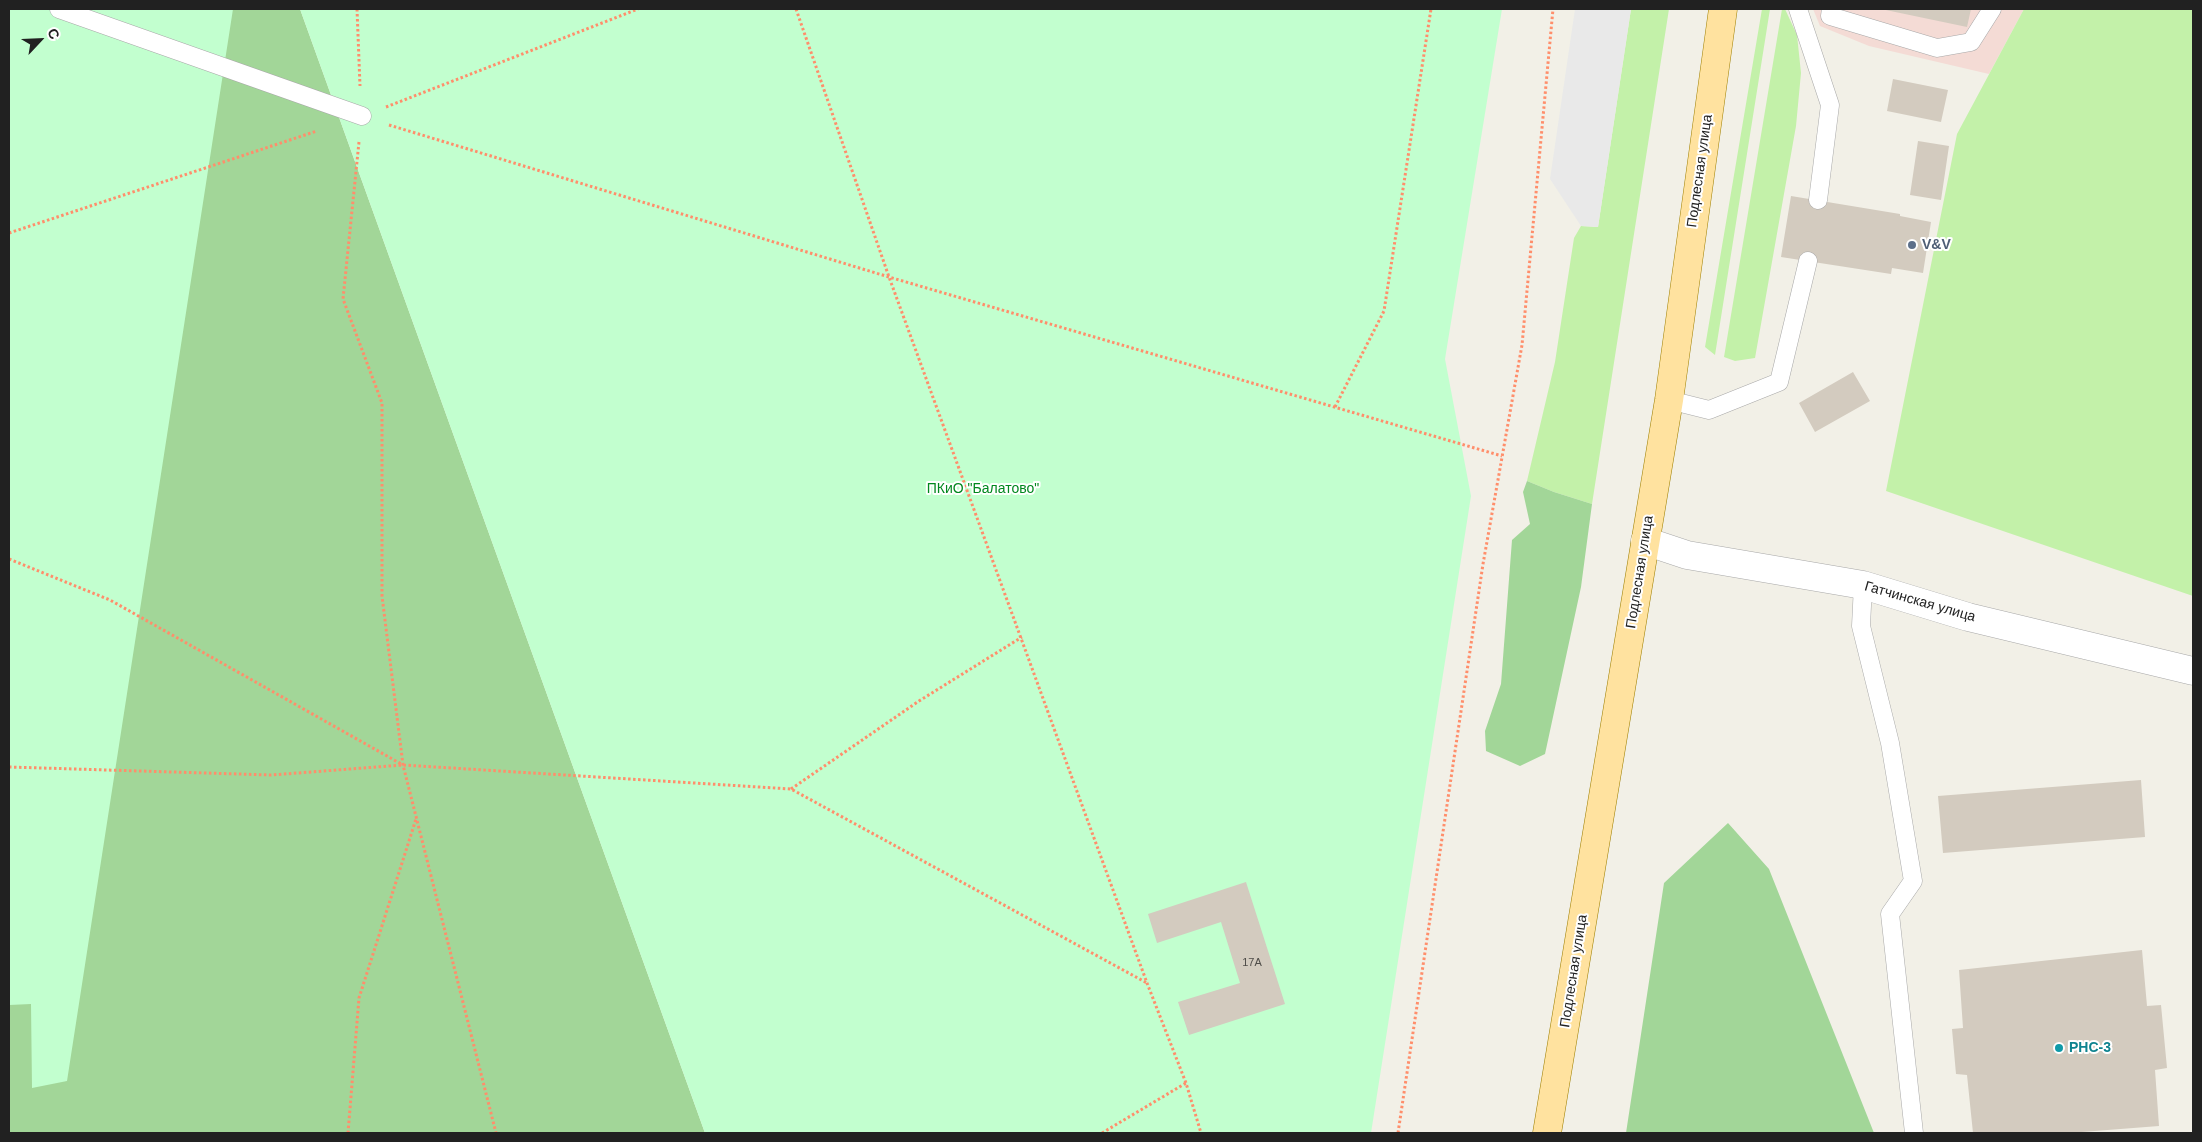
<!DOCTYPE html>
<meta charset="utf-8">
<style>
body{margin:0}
#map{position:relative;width:2202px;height:1142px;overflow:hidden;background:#f2f0e7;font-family:Arial,sans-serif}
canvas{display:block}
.frame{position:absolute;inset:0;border:10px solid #212121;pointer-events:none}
.north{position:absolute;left:15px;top:15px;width:50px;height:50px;-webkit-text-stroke:4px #fff;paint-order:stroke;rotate:65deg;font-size:14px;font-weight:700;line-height:20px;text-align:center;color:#212121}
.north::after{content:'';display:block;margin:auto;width:18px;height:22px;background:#212121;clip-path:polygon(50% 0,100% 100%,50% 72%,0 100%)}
</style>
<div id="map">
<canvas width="2202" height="1142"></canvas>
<div class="frame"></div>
<div class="north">С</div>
</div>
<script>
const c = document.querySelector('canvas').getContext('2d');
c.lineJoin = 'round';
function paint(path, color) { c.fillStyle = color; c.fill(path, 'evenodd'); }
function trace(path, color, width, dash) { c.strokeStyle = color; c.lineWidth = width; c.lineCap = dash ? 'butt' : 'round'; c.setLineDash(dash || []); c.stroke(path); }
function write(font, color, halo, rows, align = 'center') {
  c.font = font + ' Arial,sans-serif'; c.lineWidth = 4; c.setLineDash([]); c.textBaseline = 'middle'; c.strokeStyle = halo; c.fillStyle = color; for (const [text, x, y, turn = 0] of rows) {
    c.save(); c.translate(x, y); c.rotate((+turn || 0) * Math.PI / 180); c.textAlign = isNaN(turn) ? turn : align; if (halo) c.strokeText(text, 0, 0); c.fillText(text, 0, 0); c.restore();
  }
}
paint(new Path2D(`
 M1813 9H2024L1989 74 1869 46 1820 26Z`), '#f4dbd5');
paint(new Path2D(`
 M1631 9H1669L1592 504 1554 492 1527 481 1555 362 1574 238 1581 226 1598 227Z
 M1762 9H1770L1715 355 1705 347Z
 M1782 9H1785L1797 35 1801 73 1796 126 1755 358 1735 361 1724 357Z
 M2024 9H2193V596L1886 491 1957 134Z`), '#c3f1a9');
paint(new Path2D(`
 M9 9H300L705 1133H9Z
 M1527 481 1554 492 1592 504 1581 587 1545 754 1520 766 1486 751 1485 731 1501 684 1512 540 1530 524 1523 492Z
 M1728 823 1769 869 1874 1133H1626L1664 883Z`), '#a2d698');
paint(new Path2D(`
 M9 9H233L67 1081 32 1088 31 1004 9 1005Z
 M300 9H1502L1445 359 1471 496 1371 1133H705Z`), '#c2ffcf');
paint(new Path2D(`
 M1575 9H1631L1598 227 1581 226 1550 179Z`), '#e9e9e9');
paint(new Path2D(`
 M1881 9H1971L1967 27Z
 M1893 79 1948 90 1941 122 1887 111Z
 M1918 141 1949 146 1941 200 1910 195Z
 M1791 196 1900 214V216L1931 222 1923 273 1892 268 1891 274 1781 257Z
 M1853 372 1870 401 1815 432 1799 403Z
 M2141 780 2145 837 1943 853 1938 796Z
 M1246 882 1285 1004 1189 1035 1178 1002 1240 983 1221 922 1157 943 1148 914Z
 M2142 950 2147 1006 2161 1005 2167 1068 2155 1070 2159 1126 2069 1133H1973L1967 1075 1956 1074 1952 1029 1963 1028 1959 970Z`), '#d3cbbf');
const lane = new Path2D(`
 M59 9 362 116
 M1798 9 1830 105 1818 200
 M1831 9 1830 16 1937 48 1971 42 1992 9
 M1669 400 1709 410 1779 382 1808 261
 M1863 585 1861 626 1890 743 1913 881 1890 914 1914 1133`);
const street = new Path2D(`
 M1645 541 1687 555 1863 585 1968 617 2193 671`);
const primary = new Path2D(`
 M1547 1133 1669 400 1723 9`);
trace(lane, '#a8a8a8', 19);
trace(street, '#a8a8a8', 29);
trace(primary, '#9e7f00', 29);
trace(new Path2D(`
 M357 9 360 86
 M796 9 889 277 1147 983 1186 1083 1201 1133
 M386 107 638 9
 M389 125 889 277 1502 456
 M359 142 343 299 382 403V596L403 765 496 1133
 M9 233 317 131
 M1335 407 1384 311 1431 9
 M9 559 110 600 403 765
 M9 767 271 775 403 765 791 789 1147 983
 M791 789 919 701 1022 637
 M348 1133 359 998 416 819
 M1102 1133 1186 1083
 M1398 1133 1483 564 1522 345 1553 9`), '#ff8e6b', 3, [2.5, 2.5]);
trace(lane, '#fff', 18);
trace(street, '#fff', 28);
trace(primary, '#ffe29f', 28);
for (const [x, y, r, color] of [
 [1912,245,5,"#5c6f8a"],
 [2059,1048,5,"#0f9aa8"]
]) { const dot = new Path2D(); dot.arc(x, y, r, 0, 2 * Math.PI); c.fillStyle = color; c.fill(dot); trace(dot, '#fff', 2); }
write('11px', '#4e4c48', null, [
 ["17А",1252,963]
]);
write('14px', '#212121', '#fff', [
 ["Подлесная улица",1700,171,-82],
 ["Подлесная улица",1640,572,-81],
 ["Гатчинская улица",1920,602,16],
 ["Подлесная улица",1574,971,-81]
]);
write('bold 14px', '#4e5e75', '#fff', [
 ["V&V",1922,245]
], 'left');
write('14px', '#01881e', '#fff', [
 ["ПКиО \"Балатово\"",983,489]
]);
write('bold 14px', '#0d838f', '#fff', [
 ["РНС-3",2069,1048]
], 'left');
</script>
